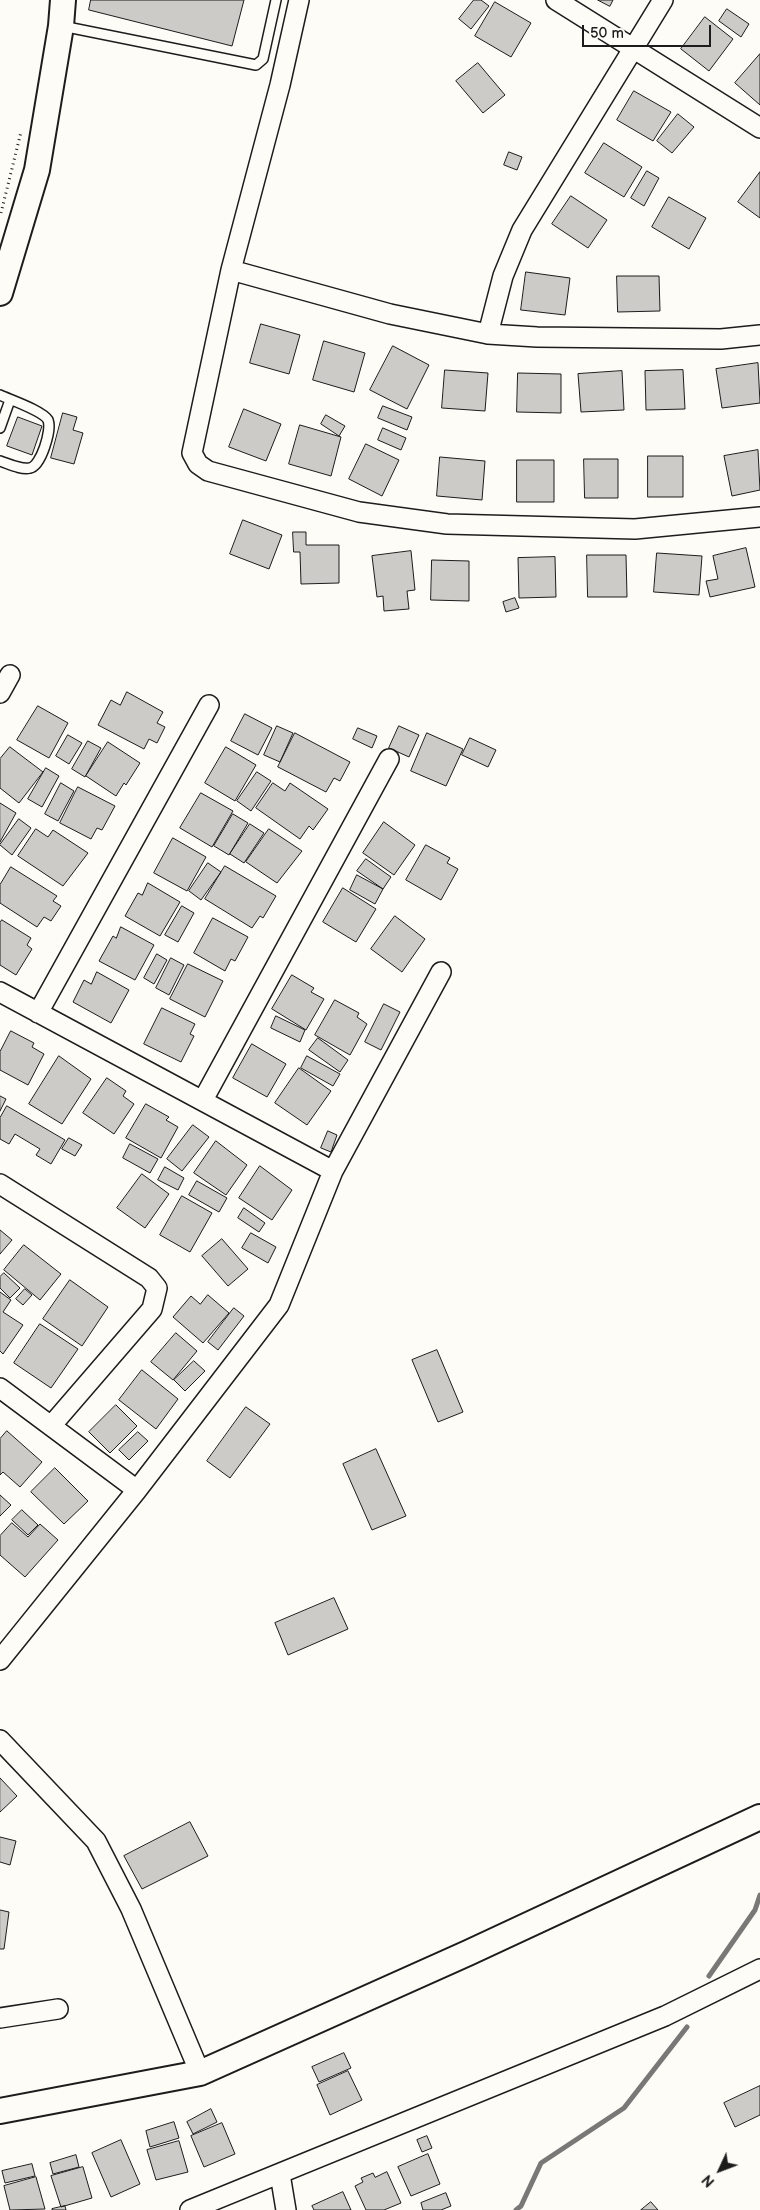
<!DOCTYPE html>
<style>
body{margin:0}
#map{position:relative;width:760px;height:2210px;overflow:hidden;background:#fdfcf7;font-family:"Balsamiq Sans",sans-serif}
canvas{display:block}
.north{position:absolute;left:695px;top:2145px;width:50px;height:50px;-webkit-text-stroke:4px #fdfcf7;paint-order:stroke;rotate:227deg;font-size:14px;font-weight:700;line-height:20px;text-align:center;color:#1c1c1c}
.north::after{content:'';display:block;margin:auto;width:18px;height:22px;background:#1c1c1c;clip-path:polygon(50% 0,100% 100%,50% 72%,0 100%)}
.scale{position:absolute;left:582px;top:25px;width:129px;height:22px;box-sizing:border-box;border:2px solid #1c1c1c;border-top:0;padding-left:6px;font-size:15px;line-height:18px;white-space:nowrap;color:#1c1c1c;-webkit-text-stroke:4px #fdfcf7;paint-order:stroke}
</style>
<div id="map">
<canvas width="760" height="2210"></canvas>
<div class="north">N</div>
<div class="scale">50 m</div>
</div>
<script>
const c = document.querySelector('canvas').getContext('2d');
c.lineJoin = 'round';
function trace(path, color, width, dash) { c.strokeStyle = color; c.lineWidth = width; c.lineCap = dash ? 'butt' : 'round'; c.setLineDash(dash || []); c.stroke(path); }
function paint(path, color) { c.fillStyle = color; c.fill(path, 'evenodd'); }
trace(new Path2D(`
 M709 1976 755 1910 760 1895
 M516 2210 521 2206 541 2163 624 2108 687 2027`), '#797876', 5);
const building = new Path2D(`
 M91 0H244L232 46 89 10Z
 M474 0H481L489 6 471 29 459 19Z
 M598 0H613L610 6Z
 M495 2 531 23 511 57 475 36Z
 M727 9 749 24 741 37 719 21Z
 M705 17 733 39 709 71 681 49Z
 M760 54V105L735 83Z
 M478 63 505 95 483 113 456 81Z
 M634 91 671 112 653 141 617 120Z
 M678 114 694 127 672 153 657 141Z
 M604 143 642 167 624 197 585 173Z
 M509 152 522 157 517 170 504 165Z
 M647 171 659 178 644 206 631 198Z
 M760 172V218L738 202Z
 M571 196 607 220 588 248 552 224Z
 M669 197 706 218 689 249 652 227Z
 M526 272 570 278 565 315 521 310Z
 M617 276H659L660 311 618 312Z
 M261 324 300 335 289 374 250 363Z
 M324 341 365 353 354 392 313 380Z
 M393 346 429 365 407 409 370 390Z
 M758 363 760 403 722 408 716 369Z
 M445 370 488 373 485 411 442 408Z
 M683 370 685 409 646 410 645 371Z
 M622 371 624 410 581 412 578 374Z
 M518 373 561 374V413L517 412Z
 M383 406 412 417 407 430 378 418Z
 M244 409 281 424 266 461 229 447Z
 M63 413 77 417 73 430 83 433 74 464 51 458Z
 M326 415 345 426 339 436 321 424Z
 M18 417 42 426 32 455 7 446Z
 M300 425 341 437 331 476 289 464Z
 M383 428 406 438 401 450 378 440Z
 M366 444 399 460 382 496 349 479Z
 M758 450 760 490 732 496 724 456Z
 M648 456H683V497H648Z
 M440 457 485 461 482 500 437 496Z
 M584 459H618V498H585Z
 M517 460H554V502H517Z
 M243 520 282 535 269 569 230 554Z
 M293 532H306V545H339V583L301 584 300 552H294Z
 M746 548 755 587 710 597 706 581 718 579 713 556Z
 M411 551 415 590 407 591 409 609 384 611 383 596 377 597 372 556Z
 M657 553 702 556 699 595 654 592Z
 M587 555H626L627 597H588Z
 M555 557 556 597 519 598 518 558Z
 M432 560 469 561V601L431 600Z
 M515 598 519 608 506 612 503 602Z
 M127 692 163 712 157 723 165 727 157 743 149 739 144 749 98 725 111 700 120 705Z
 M38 706 68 723 49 758 17 740Z
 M245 714 272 728 258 755 231 741Z
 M277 726 293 733 280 762 264 755Z
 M399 726 419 735 409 757 389 748Z
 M358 728 377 736 372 748 353 739Z
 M295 733 350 762 340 781 334 778 326 792 278 767Z
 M427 733 463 749 446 786 411 771Z
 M68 735 82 743 69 764 56 756Z
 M470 738 496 750 488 767 462 755Z
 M88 741 101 748 85 777 72 769Z
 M108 742 140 763 126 785 124 783 116 796 86 776Z
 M10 747 43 772 19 803 0 788V759Z
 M226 747 256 765 235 801 205 783Z
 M46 768 59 776 42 807 28 799Z
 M257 772 271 781 251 811 237 801Z
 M61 783 74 791 58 821 45 814Z
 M273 783 285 791 290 783 328 809 313 830 309 826 300 839 256 808Z
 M78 787 115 806 102 830 97 828 91 839 60 823Z
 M201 793 233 811 212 847 180 828Z
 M0 803 16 813 0 842Z
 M233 814 248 823 229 855 214 846Z
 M19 819 31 828 12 855 0 845Z
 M384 822 415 845 394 875 363 853Z
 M250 824 264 833 244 863 230 854Z
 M36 829 48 837 53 830 88 853 63 886 18 856Z
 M269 829 302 851 277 883 246 862Z
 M173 838 206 857 187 891 154 873Z
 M426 845 450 858 447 863 458 869 441 900 406 880Z
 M366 859 391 877 383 889 357 871Z
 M208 863 221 872 201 900 189 891Z
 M225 866 276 896 263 918 260 916 252 928 205 899Z
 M11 867 57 896 53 901 61 906 51 921 44 917 37 927 0 903V885Z
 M357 875 383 889 375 904 350 890Z
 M148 883 180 902 160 936 125 916 138 893 142 895Z
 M343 888 376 909 356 942 323 922Z
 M182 906 194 913 178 942 165 935Z
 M395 916 425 939 402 972 371 949Z
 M213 918 248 937 235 961 231 959 225 971 194 953Z
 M2 920 31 938 27 945 32 949 16 975 0 965V923Z
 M121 927 154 945 135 980 99 961 113 936 116 938Z
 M157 954 167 960 154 984 144 978Z
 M171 958 184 965 169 995 156 988Z
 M188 964 223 981 205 1017 170 999Z
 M97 972 129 990 111 1023 73 1002 84 980 91 984Z
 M292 975 314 988 311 992 324 999 306 1030 272 1009Z
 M335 1000 359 1013 357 1017 367 1024 350 1055 315 1035Z
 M384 1004 400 1012 381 1050 365 1042Z
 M162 1008 195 1024 190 1034 194 1036 181 1062 144 1044Z
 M276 1016 305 1030 300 1042 271 1028Z
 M11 1031 34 1043 32 1047 44 1054 28 1085 0 1070V1052Z
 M318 1038 348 1060 340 1072 309 1050Z
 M252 1044 286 1064 267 1097 233 1078Z
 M59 1056 91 1079 62 1124 29 1104Z
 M307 1056 340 1074 333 1086 301 1068Z
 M299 1068 331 1091 307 1125 275 1103Z
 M107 1078 126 1091 123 1096 134 1104 114 1134 83 1113Z
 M0 1096 6 1099 0 1111Z
 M146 1104 169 1117 166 1120 178 1127 161 1158 126 1138Z
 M7 1106 65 1140 51 1164 36 1155 40 1149 15 1134 9 1144 0 1139V1118Z
 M193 1125 209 1137 182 1171 167 1159Z
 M328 1131 337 1135 331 1152 321 1148Z
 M69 1138 82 1145 75 1156 62 1149Z
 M216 1141 247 1165 226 1195 194 1173Z
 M130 1144 158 1159 150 1173 123 1158Z
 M260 1166 292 1190 272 1220 239 1198Z
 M165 1167 184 1178 178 1190 158 1180Z
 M142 1174 169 1194 145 1228 117 1208Z
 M197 1181 227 1198 219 1212 189 1195Z
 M182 1196 212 1213 190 1252 160 1235Z
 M244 1208 265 1223 259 1232 238 1218Z
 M0 1230 12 1240 0 1254Z
 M251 1233 276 1247 268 1263 242 1248Z
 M222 1239 248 1269 228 1286 202 1256Z
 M24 1245 61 1274 40 1300 4 1270Z
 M4 1273 20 1288 10 1298 0 1288V1277Z
 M70 1280 108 1307 82 1346 43 1319Z
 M25 1289 32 1295 23 1305 16 1299Z
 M0 1292 11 1300 3 1312 23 1325 3 1354 0 1351Z
 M208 1295 229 1313 203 1343 173 1317 191 1296 200 1304Z
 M234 1308 244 1316 218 1350 208 1342Z
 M40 1324 78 1349 51 1388 14 1363Z
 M176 1333 197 1351 173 1380 151 1362Z
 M437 1350 463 1412 438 1422 412 1360Z
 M194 1361 205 1371 185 1391 174 1380Z
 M142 1370 178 1399 156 1429 119 1400Z
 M116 1405 137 1426 110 1453 89 1432Z
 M246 1407 270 1424 230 1478 207 1461Z
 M7 1431 42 1462 20 1487 3 1472 0 1475V1439Z
 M138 1432 148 1441 129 1460 119 1450Z
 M376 1449 406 1516 372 1530 343 1464Z
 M55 1468 88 1501 64 1524 31 1492Z
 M0 1495 11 1505 0 1516Z
 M22 1510 38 1525 28 1535 12 1520Z
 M12 1523 28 1537 40 1524 58 1540 25 1577 0 1555V1536Z
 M334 1598 348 1629 288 1655 275 1623Z
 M0 1778 17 1796 0 1812Z
 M190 1822 208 1856 142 1889 124 1856Z
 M0 1837 16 1841 10 1865 0 1862Z
 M0 1910 9 1912 4 1949H0Z
 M344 2053 351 2068 319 2082 312 2067Z
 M348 2071 362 2100 330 2115 317 2085Z
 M760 2086V2115L735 2127 724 2103Z
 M211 2109 217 2122 193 2134 187 2122Z
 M174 2122 179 2138 150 2147 146 2131Z
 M222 2123 235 2154 204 2167 191 2136Z
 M427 2136 432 2148 422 2152 417 2140Z
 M121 2140 140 2184 111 2197 92 2153Z
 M179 2141 188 2172 156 2180 147 2150Z
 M428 2154 440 2184 411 2196 398 2167Z
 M76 2155 79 2167 53 2174 50 2163Z
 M32 2164 35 2176 5 2183 2 2171Z
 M83 2167 92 2198 61 2207 51 2176Z
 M387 2172 401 2203 384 2210H366L355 2186 363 2182 361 2178 373 2173 375 2177Z
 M36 2177 45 2209 10 2210 4 2186Z
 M343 2192 351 2210H314L312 2206Z
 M446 2193 451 2206 441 2210H423L421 2203Z
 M651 2202 658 2210H641Z
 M65 2206 66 2210H52V2209Z`);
paint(building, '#cccbc8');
trace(building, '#1c1c1c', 1);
const service = new Path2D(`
 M62 26 256 65 263 59 276 0
 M0 395C11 400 43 411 48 420 52 430 41 466 30 468 21 470 9 464 0 461
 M0 428 10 400`);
const minor = new Path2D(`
 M299 0 280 85 231 270 192 453 198 464 208 471 359 512 447 524 635 529 760 517
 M556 0 760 128
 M231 270 390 314 488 334 537 337 721 339 760 335
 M488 334 503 276 522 230 663 0
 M0 693 10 675
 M0 992 333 1171
 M38 1013 209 705
 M203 1100 389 759
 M0 1184 149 1278 157 1288 152 1309 51 1426
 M0 1388 137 1490
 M0 1660 137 1490 279 1305 333 1171 441 972
 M0 1740 96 1841 131 1909 200 2073
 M0 2018 58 2009
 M280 2174 286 2210
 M190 2210 665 2016 760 1969`);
const tertiary = new Path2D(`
 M0 293 37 170 61 26 63 0
 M0 2111 200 2073 468 1953 760 1817`);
trace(service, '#1c1c1c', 12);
trace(minor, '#1c1c1c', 22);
trace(tertiary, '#1c1c1c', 28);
trace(new Path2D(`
 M1 213 21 132`), '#1c1c1c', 3, [1, 4]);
trace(service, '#fdfcf7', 9);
trace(minor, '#fdfcf7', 19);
trace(tertiary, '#fdfcf7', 24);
</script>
